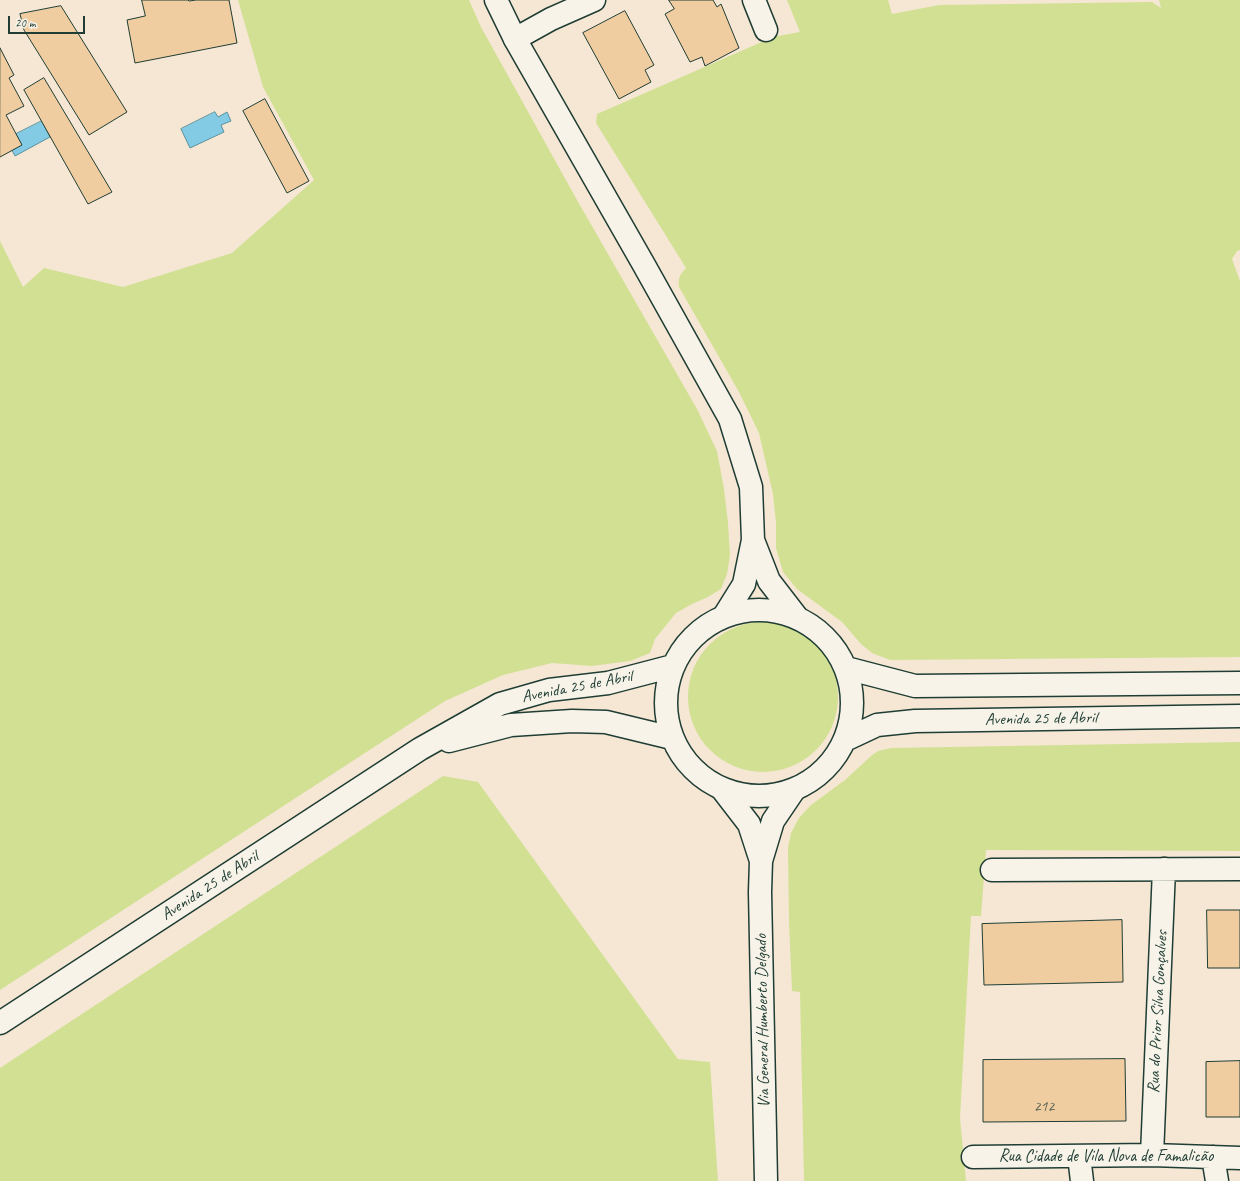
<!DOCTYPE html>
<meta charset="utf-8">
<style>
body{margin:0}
#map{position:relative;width:1240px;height:1181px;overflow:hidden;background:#f5e7d3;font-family:Caveat,sans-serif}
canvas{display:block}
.scale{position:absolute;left:8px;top:16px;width:77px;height:18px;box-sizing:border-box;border:2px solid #1f3d34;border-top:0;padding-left:5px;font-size:12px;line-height:14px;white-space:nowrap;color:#1f3d34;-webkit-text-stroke:3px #f7f3e8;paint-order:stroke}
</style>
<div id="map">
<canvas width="1240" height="1181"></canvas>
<div class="scale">20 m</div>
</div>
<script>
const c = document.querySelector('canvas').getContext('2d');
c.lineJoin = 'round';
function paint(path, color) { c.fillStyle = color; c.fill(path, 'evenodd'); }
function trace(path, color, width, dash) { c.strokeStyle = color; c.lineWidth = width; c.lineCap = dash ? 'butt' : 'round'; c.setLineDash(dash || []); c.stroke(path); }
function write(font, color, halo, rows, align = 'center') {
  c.font = font + ' Caveat,sans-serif'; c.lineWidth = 4; c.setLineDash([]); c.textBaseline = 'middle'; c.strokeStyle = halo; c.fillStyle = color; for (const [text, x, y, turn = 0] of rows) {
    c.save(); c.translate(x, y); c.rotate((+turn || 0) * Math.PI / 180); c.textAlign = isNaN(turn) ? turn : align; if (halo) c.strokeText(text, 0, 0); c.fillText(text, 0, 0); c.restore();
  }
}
paint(new Path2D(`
 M238 0H469L481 27 577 200 697 409 717 451 724 489 728 523 730 555 727 574 721 589 708 597 692 604 676 613 655 639 650 653 630 661 592 666 552 663 503 675 445 701 0 990V241L23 287 44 268 123 287 232 253 314 180 263 87Z
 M787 0H888L892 14 939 5 1152 2 1161 8 1159 0H1240V250L1237 251 1232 259 1240 281V657L890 660 872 653 861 644 842 622 797 589 783 572 776 548V523L773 494 759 433 739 392 679 287C678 278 680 274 686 268L596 123 597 114 773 37 800 32Z
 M688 697a75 75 0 1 1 150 0a75 75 0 1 1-150 0Z
 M1240 742V851L986 850 981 916H971L960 1118 966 1181H804L800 992 792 991 789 923 788 848 791 833 799 818 811 805 845 780 871 756 878 751 891 748Z
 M443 776 478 782 678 1059 710 1062 718 1181H0V1068Z`), '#d2e094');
const water = new Path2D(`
 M215 112 218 117 227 112 231 121 221 125 224 132 190 148 181 129Z
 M42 121 50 137 15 156 6 139Z`);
paint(water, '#83cae4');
trace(water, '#5b929e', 1);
const building = new Path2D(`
 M142 0H188L189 1 196 0H229L237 43 135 63 127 20 145 16Z
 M669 0H713L717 7 721 4 739 48 705 66 702 57 690 62 665 14 674 9Z
 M61 6 127 112 89 135 24 30 20 14Z
 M625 11 654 65 645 70 651 82 619 99 583 33Z
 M0 48 14 75 9 78 24 106 6 115 22 145 0 157Z
 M44 78 112 192 88 204 24 90Z
 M265 99 309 181 287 193 243 111Z
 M1207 910H1240V968H1208Z
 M1122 920 1123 982 984 985 982 924Z
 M1125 1059 1126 1121 983 1122V1060Z
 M1240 1061V1117H1206V1062Z`);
paint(building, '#f0cca1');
trace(building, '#1f3d34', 1);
const street = new Path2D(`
 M754 0 766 30
 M515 39 551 19 594 0
 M992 870 1240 869
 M1152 1155 1164 869
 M1079 1156 1082 1181
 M973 1157 1152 1155 1240 1158
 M1213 1157 1217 1181`);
const secondary = new Path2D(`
 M496 0 515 39 644 265 730 419 751 487 753 540 744 584 724 616
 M753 540 769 581 796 616
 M722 789 749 824 761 861
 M766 1181 760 892 761 861 773 821 794 790`);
const primary = new Path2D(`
 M666 703a93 93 0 1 1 186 0a93 93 0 1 1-186 0Z
 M846 668 915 686 1240 683
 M845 740 877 725 915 721 1240 716
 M449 741 511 725 572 721 606 722 672 738
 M0 1023 420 749 500 704 549 690 608 683 673 666`);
trace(street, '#1f3d34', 25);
trace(secondary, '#1f3d34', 25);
trace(primary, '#1f3d34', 25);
trace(street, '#f7f3e8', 22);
trace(secondary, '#f7f3e8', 22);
trace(primary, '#f7f3e8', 22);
write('15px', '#53614f', null, [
 ["212",1044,1107]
]);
write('17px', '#1f3d34', '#f7f3e8', [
 ["Avenida 25 de Abril",577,687,-11],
 ["Avenida 25 de Abril",1041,719,-1],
 ["Avenida 25 de Abril",210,886,-33],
 ["Rua do Prior Silva Gonçalves",1158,1012,-87],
 ["Via General Humberto Delgado",763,1021,-91],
 ["Rua Cidade de Vila Nova de Famalicão",1106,1157]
]);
</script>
